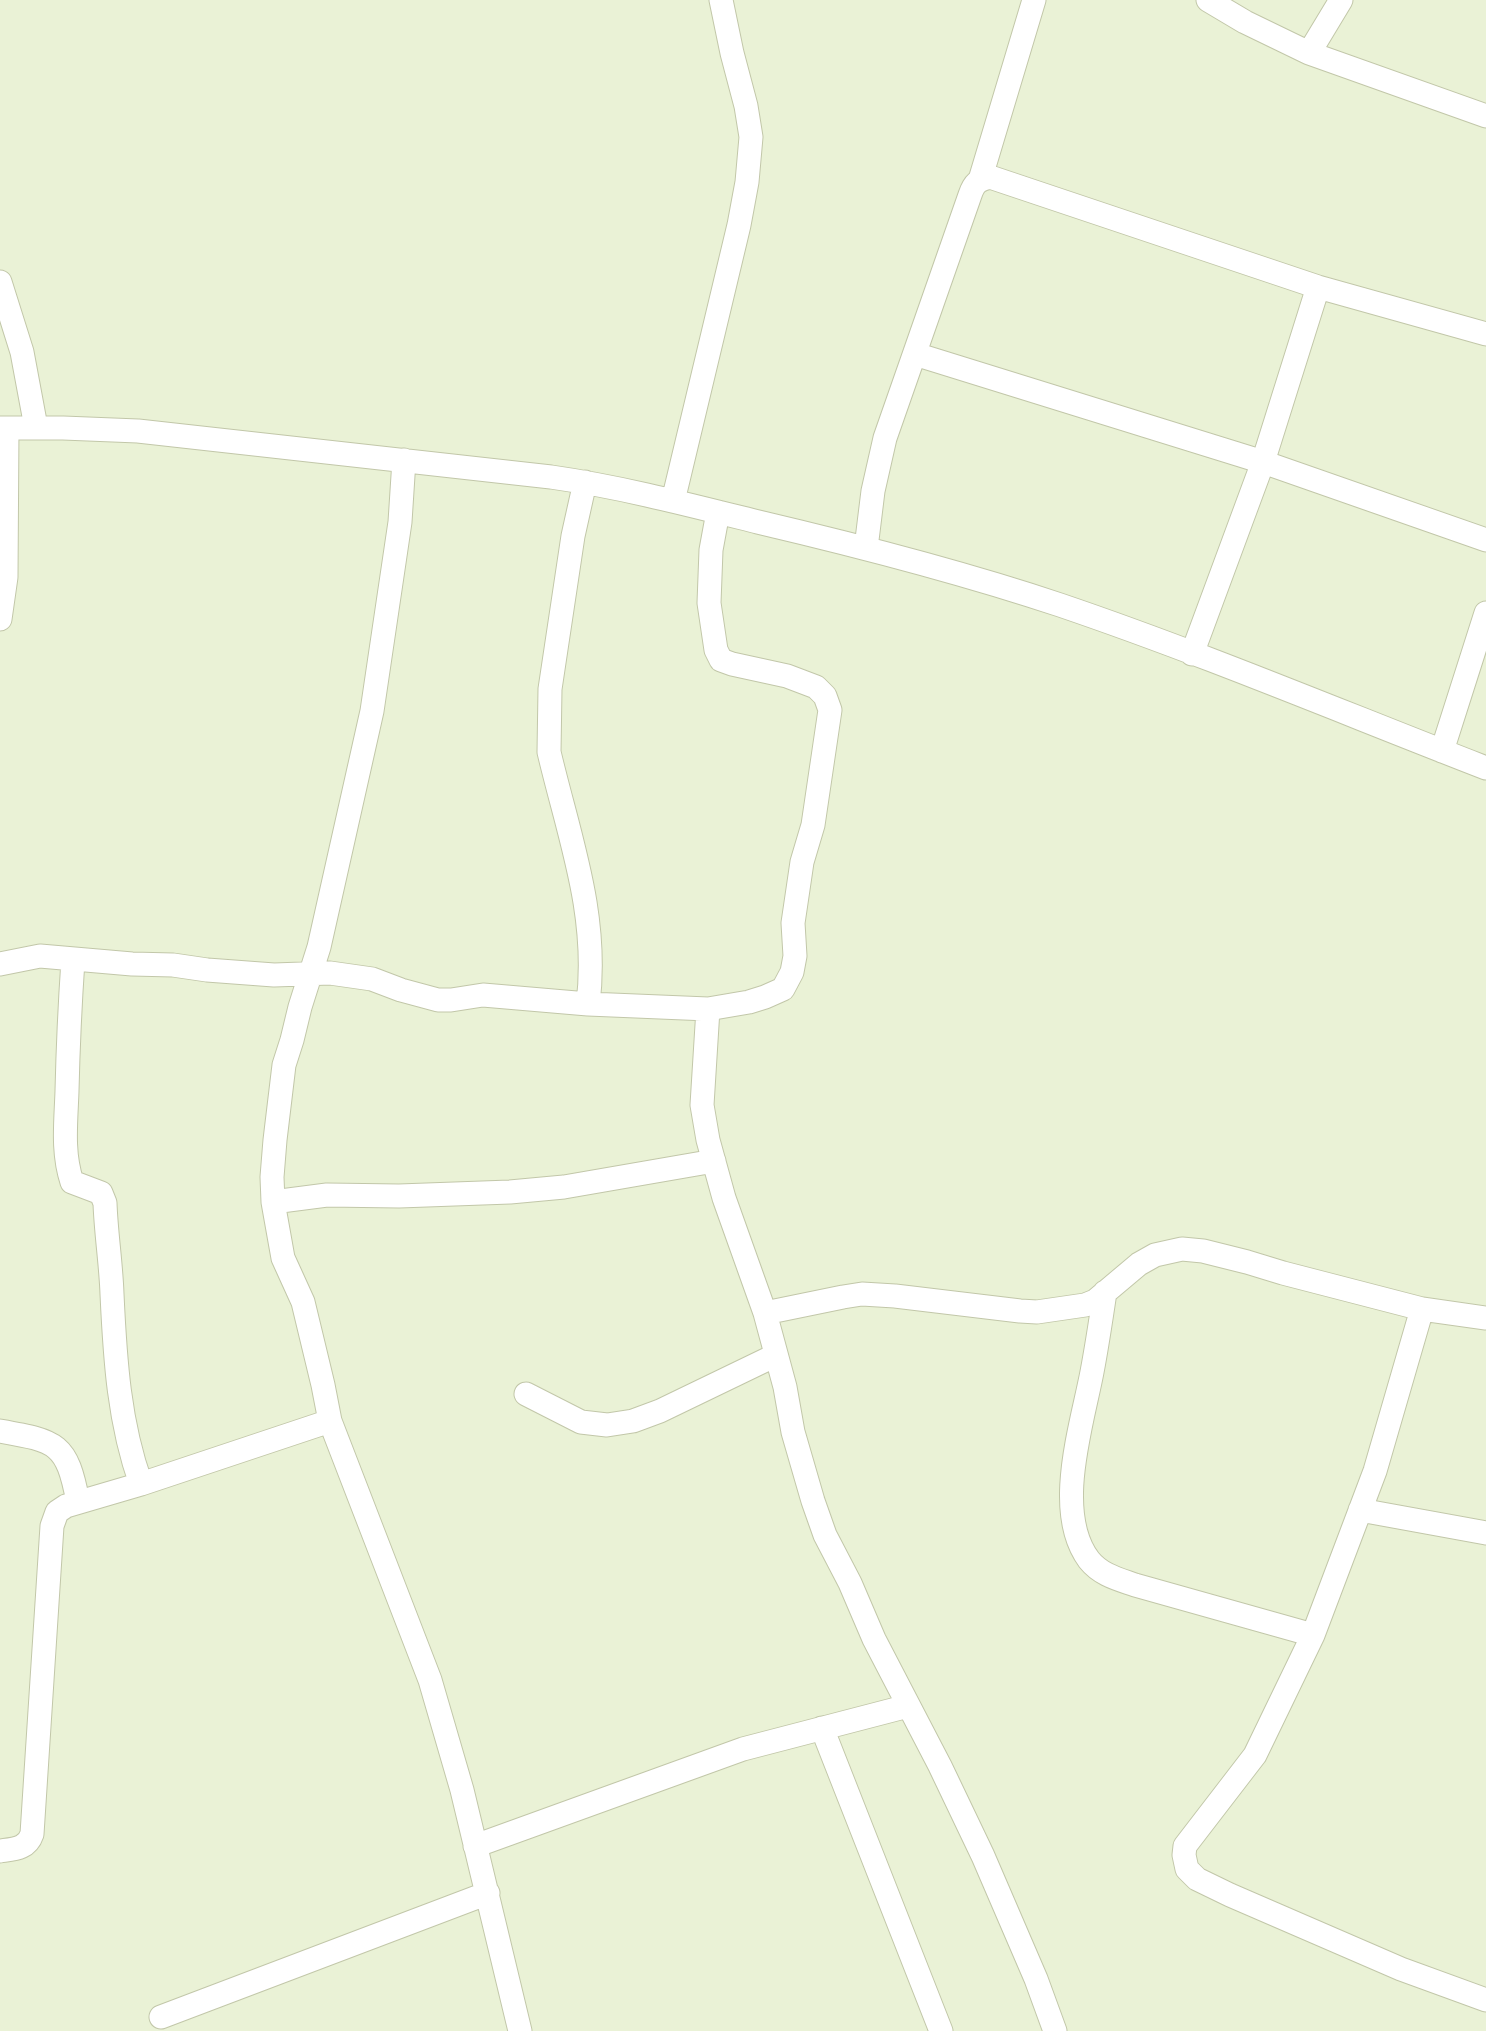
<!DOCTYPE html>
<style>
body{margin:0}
canvas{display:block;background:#f4fbe8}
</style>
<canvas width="1486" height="2031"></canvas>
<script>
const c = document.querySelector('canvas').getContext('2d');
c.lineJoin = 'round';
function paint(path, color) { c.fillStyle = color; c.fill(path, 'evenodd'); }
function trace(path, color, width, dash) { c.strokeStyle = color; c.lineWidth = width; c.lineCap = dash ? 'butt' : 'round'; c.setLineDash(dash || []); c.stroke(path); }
paint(new Path2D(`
 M0 0H1486V2031H0Z`), '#eaf2d6');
const minor = new Path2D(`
 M1208 0 1245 22 1309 53 1486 116
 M1309 53 1341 0
 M980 180 1034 0
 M0 282 22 352 36 427
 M915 354 1263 462 1486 540
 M0 428H63L138 431 551 477C621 487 690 505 758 522 860 546 961 572 1060 605 1204 654 1344 713 1486 768
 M404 460 400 522 372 711 319 947 300 1007 292 1040 284 1065 275 1140 272 1177 273 1202 283 1258 303 1302 323 1385 330 1421 430 1680 462 1790 520 2031
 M585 482 573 536 550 689 549 752C569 837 599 914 588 1004
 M673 501 739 225 747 182 751 137 746 106 732 53 721 0
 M866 548 873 491 885 438 970 195C974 183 978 180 990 177L1318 287 1486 334
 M0 619 6 577 7 428
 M1192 654 1263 462 1318 287
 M1442 751 1486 613
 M73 960C70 1004 68 1047 67 1091 66 1122 62 1152 72 1182L101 1193 105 1203C106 1233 111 1264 112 1294 115 1359 119 1423 141 1484
 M0 964 40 956 132 964 173 965 207 970 274 975 330 973 372 979 401 990 438 1000H451L483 995 588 1004 708 1009 749 1002 765 997 783 989 792 972 795 956 793 923 797 896 802 862 813 825 830 710 825 696 816 687 787 676 732 664 721 660 716 650 709 603 711 550 718 512
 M708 1009 702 1105 708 1140 724 1198 765 1313 785 1387 793 1432 813 1501 825 1535 850 1583 874 1639 940 1766 983 1856 1036 1979 1055 2031
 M273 1202 327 1195 399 1196 510 1192 564 1187 714 1161
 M1105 1292C1101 1319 1097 1346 1092 1372 1082 1425 1053 1512 1089 1560 1101 1575 1118 1579 1135 1585L1313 1635
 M1422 1309 1375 1471 1313 1635 1255 1755 1185 1846 1184 1855 1187 1869 1197 1879 1230 1895 1401 1969 1486 2000
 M765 1313 843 1297 862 1294 895 1296 1020 1311 1037 1312 1085 1305 1095 1301 1139 1264 1155 1255 1182 1249 1203 1251 1247 1262 1283 1273 1422 1309 1486 1318
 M526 1394 581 1422 607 1425 633 1421 660 1411 776 1355
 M0 1431C57 1441 67 1443 78 1502
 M1360 1510 1486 1533
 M822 1728 941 2031
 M475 1846 743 1749 908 1706
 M0 1851C14 1849 27 1849 32 1834L52 1526 57 1512 66 1506 141 1484 330 1421
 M161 2017 488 1893`);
trace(minor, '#c2c7a9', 25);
trace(minor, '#fff', 23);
</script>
